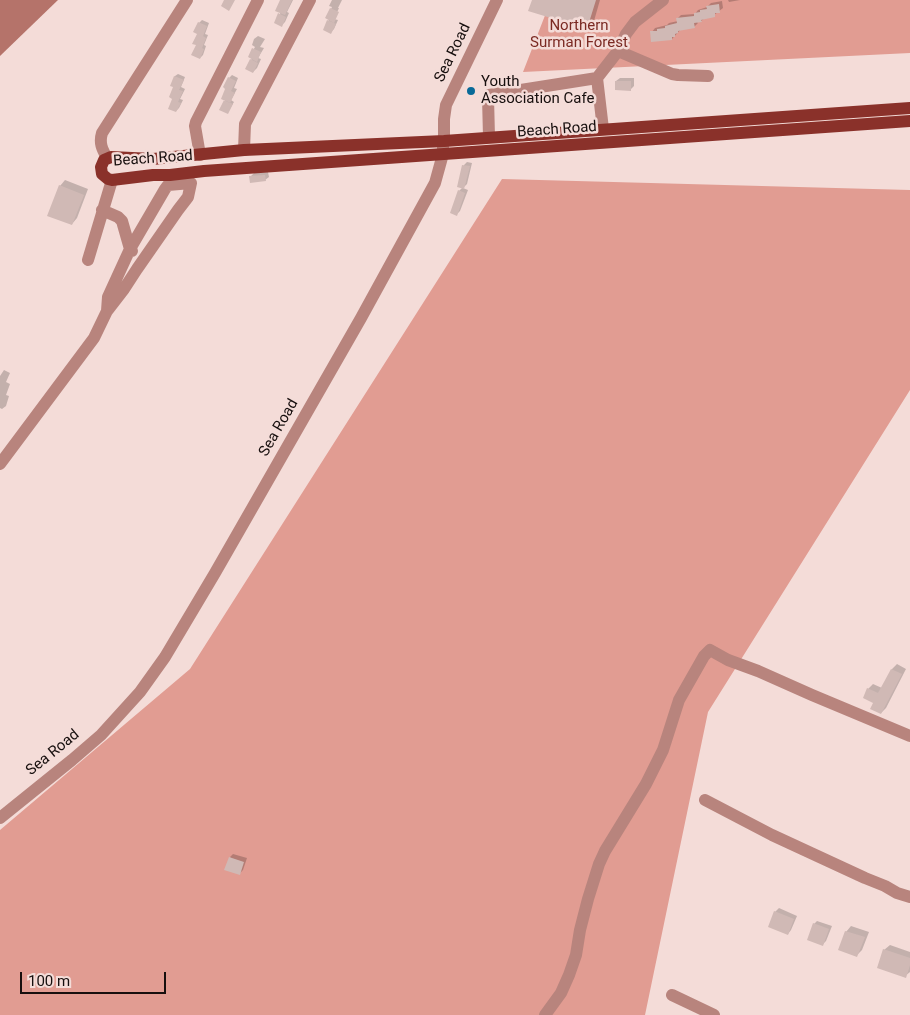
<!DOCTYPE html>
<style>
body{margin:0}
#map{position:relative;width:910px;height:1015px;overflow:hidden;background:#f4dcd8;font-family:Roboto,sans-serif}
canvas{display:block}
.scale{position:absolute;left:20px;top:972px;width:146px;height:22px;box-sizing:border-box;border:2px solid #170f0e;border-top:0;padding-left:6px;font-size:15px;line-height:18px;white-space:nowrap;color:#170f0e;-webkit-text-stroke:4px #f4dcd8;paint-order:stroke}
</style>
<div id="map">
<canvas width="910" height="1015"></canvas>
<div class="scale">100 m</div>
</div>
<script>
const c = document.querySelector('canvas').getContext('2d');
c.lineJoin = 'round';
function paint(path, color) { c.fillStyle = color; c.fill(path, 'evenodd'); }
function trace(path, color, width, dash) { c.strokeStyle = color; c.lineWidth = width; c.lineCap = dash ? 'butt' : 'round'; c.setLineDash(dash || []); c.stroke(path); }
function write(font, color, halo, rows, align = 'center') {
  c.font = font + ' Roboto,sans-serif'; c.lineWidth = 5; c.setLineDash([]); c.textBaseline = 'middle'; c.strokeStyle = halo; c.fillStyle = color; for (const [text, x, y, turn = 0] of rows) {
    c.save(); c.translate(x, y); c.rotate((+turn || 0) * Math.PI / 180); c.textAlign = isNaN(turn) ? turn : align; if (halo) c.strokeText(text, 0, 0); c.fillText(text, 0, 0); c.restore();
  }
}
paint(new Path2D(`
 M551 0H910V53L523 72Z
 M502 179 910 190V390L708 712 645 1015H0V830L190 669Z`), '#e19c92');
paint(new Path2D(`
 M0 0H58L0 56Z`), '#b5736a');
paint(new Path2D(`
 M282 0H293L287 12 289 13 285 22 282 25 275 22 281 12Z
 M332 0H342L338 8H339L334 19 338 20 334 29 331 32 328 21 330 19 331 9 332 7 329 6Z
 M533 0H600L594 21 586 28Z
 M728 0H740L729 2Z
 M722 1 723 8 714 15 705 18 701 21 697 22 698 23 694 27 681 29 672 39 652 32 655 28 667 25 669 23 678 21 677 19 681 15 695 14 698 10 707 7 711 3Z
 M202 20 209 23 205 34 208 35 204 45 206 46 203 55 200 58 198 33 199 23Z
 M258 36 265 39 260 47 264 48 258 58 261 59 257 68 253 72 247 69 252 58 249 57 255 47 252 45 254 39Z
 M178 74 185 77 181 87 185 89 180 99 183 100 179 108 176 111 174 98 175 87 171 85 175 76Z
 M232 75 238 78 234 88 237 89 231 100 234 102 228 112 225 101 229 78Z
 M620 78H634V86L631 89 616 81Z
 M467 162 472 163 467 184 463 188 468 190 460 211 457 214 459 191 463 187 464 165Z
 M268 172 269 177 265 180 251 176 254 173Z
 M65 180 88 189 77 218 72 224 60 186Z
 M4 370 10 373 6 382 10 384 6 395 9 396 6 406 2 409 0 408V376Z
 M897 664 906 669 886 708 881 713 868 689 873 684 882 688 892 669Z
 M233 854 247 858 243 870 240 873 230 857Z
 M779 908 797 916 791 930 788 934 775 912Z
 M817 921 832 926 826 941 823 944 814 924Z
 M851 926 869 932 862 950 857 955 846 932Z
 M890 945 910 952V972L905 976 884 950Z`), '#0003');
paint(new Path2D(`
 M224 0H235L229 11 221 6Z
 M280 0H292L285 15 275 11Z
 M532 0H596L587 29 528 11Z
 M719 4 720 13H715V17L701 20 702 22 694 23 695 28 678 31V33L675 34V37H672V40L651 42 650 31H657V29L665 28V26L677 23 676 18 694 16V13L700 12V10L707 9 706 6Z
 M330 8 339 12 334 23 325 18Z
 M278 13 286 17 282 27 274 23Z
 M327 20 336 24 331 34 323 30Z
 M198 22 207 26 203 36 206 38 202 48 204 49 200 59 191 55 196 45 192 44 197 34 193 32Z
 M252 48 261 52 257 62 248 57Z
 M250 59 258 63 253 73 245 69Z
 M174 76 184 80 179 90 183 91 178 102 181 103 176 112 168 109 172 99 169 97 173 87 170 86Z
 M228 77 236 81 231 91 235 93 230 103 221 99 225 89 223 87Z
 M615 81H631V91L615 90Z
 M224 100 233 104 228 114 219 110Z
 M462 165 470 166 464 189 457 187Z
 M265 175 266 181 250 183 249 176Z
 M59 185 84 195 72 225 47 216Z
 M458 190 465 193 457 216 450 213Z
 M891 669 902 674 881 714 870 709 873 703 863 698 867 688 878 693Z
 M229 857 244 862 240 875 224 870Z
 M774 911 794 919 788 935 768 927Z
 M813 923 829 929 823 946 807 940Z
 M845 931 865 937 857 957 838 950Z
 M883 949 910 958V965L906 978 877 968Z`), '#d0b9b5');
trace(new Path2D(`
 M618 51 626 34 635 22 663 0
 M597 78 618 51 672 74 678 75 708 76
 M489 137 488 97 489 95 597 78 603 129
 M244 150 245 124 310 0
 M200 155 195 126 196 122 258 0
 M107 158C102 149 99 143 102 133L187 0
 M102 210 118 217 122 221 130 249 132 251
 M88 260 112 180
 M0 464 94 338 107 311 124 289 137 269 178 210 188 197 191 183 168 185 165 189 130 249 108 297 107 311
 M705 800 772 835 865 878 885 886 897 893 910 897
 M0 818 72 760 101 735 140 692 165 657 215 573 361 318 435 183 443 154V144L444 141V119L446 105 497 0
 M672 995 714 1015
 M545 1015 561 993 569 975 576 955 580 930 588 899 599 864 605 851 646 784 663 750 679 700 704 656 710 650 728 660 758 671 812 695 910 736`), '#b8847d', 12);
trace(new Path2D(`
 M910 108 444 141 244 150 153 159 111 157 104 160 101 167 102 174 108 179 112 180 153 175H170L204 171 910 121`), '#8a312a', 12);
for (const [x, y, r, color] of [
 [471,91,5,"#086a98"]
]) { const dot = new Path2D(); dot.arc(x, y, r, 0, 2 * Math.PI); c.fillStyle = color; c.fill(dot); trace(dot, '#f4dcd8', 2); }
write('15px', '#7b2a23', '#f4dcd8', [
 ["Northern",579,26],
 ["Surman Forest",579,43]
]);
write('15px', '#170f0e', '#f4dcd8', [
 ["Sea Road",453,53,-64],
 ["Beach Road",557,130,-4],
 ["Beach Road",153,159,-4],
 ["Sea Road",279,428,-60],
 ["Sea Road",53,753,-39]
]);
write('15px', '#170f0e', '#f4dcd8', [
 ["Youth",481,82],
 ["Association Cafe",481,99]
], 'left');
</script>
